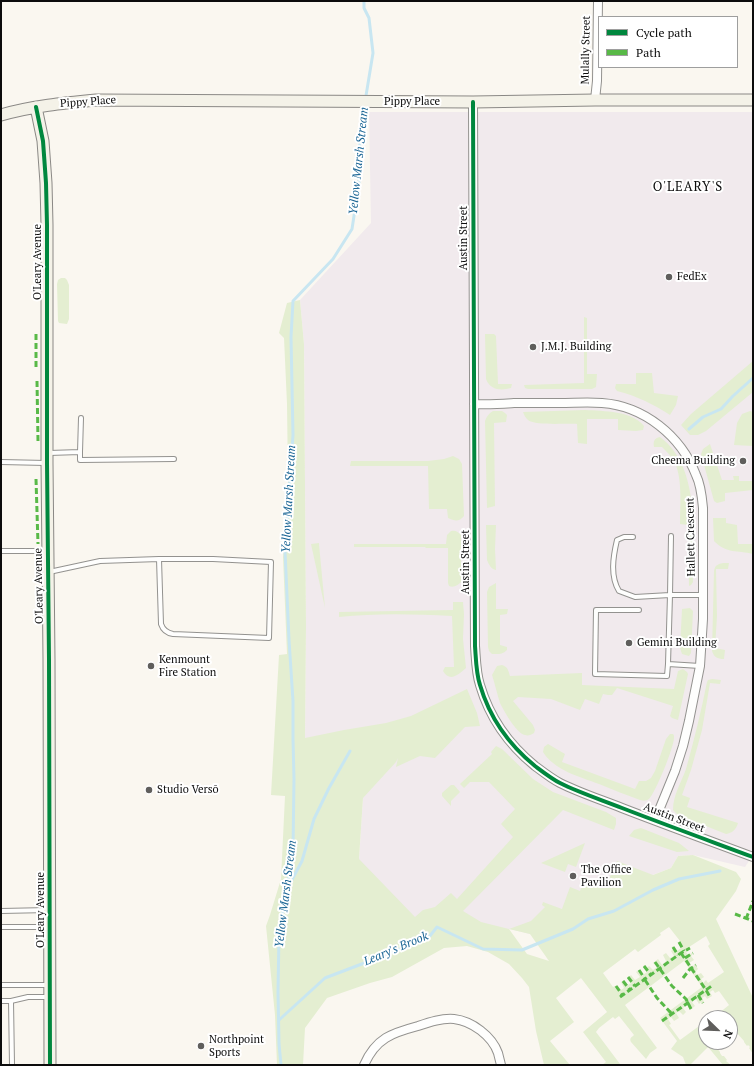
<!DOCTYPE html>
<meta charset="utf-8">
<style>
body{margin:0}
#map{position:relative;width:754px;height:1066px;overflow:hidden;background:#faf7f0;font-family:"PT Serif",serif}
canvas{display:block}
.frame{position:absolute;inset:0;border:2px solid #0c0c0c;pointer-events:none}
.legend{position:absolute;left:598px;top:16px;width:140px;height:52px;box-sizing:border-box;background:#fff;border:1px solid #9e9e9e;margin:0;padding:5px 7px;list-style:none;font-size:12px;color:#0c0c0c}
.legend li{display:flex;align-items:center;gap:8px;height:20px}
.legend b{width:20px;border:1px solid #9e9e9e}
.north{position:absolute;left:698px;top:1010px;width:40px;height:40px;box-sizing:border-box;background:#fff;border:1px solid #9e9e9e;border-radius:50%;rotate:113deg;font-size:11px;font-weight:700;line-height:16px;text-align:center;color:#0c0c0c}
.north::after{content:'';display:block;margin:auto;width:14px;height:18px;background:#5f5e5c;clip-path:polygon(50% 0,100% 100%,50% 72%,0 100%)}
</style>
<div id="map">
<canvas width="754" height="1066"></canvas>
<div class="frame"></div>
<ul class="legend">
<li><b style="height:5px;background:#00873e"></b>Cycle path</li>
<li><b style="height:5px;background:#58b947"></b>Path</li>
</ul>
<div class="north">N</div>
</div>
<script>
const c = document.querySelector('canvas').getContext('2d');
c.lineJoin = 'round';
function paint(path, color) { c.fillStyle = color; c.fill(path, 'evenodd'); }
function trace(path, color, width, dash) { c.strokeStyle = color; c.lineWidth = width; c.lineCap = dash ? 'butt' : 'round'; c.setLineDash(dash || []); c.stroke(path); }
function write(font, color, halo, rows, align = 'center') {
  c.font = font + ' "PT Serif",serif'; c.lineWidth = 4; c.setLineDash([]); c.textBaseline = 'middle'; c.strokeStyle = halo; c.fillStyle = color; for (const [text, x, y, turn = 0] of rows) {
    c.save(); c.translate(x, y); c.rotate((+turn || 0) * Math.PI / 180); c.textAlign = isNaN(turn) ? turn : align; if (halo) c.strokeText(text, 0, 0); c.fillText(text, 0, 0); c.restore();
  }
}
paint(new Path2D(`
 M369 112H753V855L745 867 693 855 678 856 671 868 572 906 530 934 509 929 349 938 359 859 363 798 305 738 306 626 304 344 300 300 371 223Z`), '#f1eaed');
paint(new Path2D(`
 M61 278H65L67 280 69 285V319L67 324 59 323 58 321 57 284 58 280Z
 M300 300 304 344 306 626 305 738 344 730 386 723 411 716 467 689 477 713 480 726 465 727 435 758 420 756 396 767 398 758 396 762 363 798 359 859 415 917 423 910 435 907 451 893 457 899 513 837 501 824 515 809 489 782H470L464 788 460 784 492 754 491 752 496 746 502 749 533 779 553 792 606 812 616 818V824L614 830 563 810 463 911 481 922 509 929 531 921 545 907 542 905 543 902 562 909 570 887 580 891 584 880 605 888 617 861 653 875 671 868 678 856 693 855 736 872 741 879 736 891 716 919 753 998V1054L749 1048 750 1047 748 1045 747 1046 744 1042V1041L736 1032 730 1036V1018H713L729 1005 719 991 715 993 713 990 710 992 712 996 707 999 705 996 702 998 704 1002 702 1004 701 1002 699 1004 696 999 692 1002 695 1006 690 1010 687 1005 683 1008 686 1012 683 1015 679 1011 676 1013 679 1018 674 1021 671 1017 668 1019 671 1024 669 1025 680 1040 706 1021V1042H723L716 1047 720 1052V1053L722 1056H724L727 1060 726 1061 731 1065H723L708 1047 690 1065H686L683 1057 671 1049 677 1041 660 1018 702 987 684 961 625 1005 657 1048 650 1053 646 1059 631 1042C629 1038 632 1037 634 1035L619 1016 615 1019 613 1017 599 1028 596 1032 620 1064 602 1065 606 1062 583 1032 607 1012 581 978 556 998 574 1022 550 1041 570 1065H544L536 1031 529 987 522 978 509 964 488 952 467 946 444 948 392 977 370 983 327 998 305 1028 303 1065H277L275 1015 266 926 270 915 281 879 285 796 271 795 279 655 287 654 283 557 288 481 287 404 284 338 279 333 287 303ZM669 927 680 941 678 943 681 948 677 951 673 946 672 947 673 949 671 951 674 956 670 958 666 953 663 955 666 961 662 965 658 959 653 963 657 967 653 970 649 966 647 968 645 965 643 966 647 972 643 975 639 970 636 972 640 977 635 980 631 975 628 978 631 983 628 985 624 980 621 982 624 988 621 990 617 985 613 987 603 973 635 949 638 952 661 935 660 933ZM509 929 530 934 549 961 527 954ZM706 936 710 944 708 946 724 972 708 983 706 980 703 983 701 979 704 977 701 973 697 975 695 972 698 969 695 964 692 967 689 963 694 960 691 956 693 954 692 953 688 955 686 952 690 949 689 947Z
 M584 317 587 318V374H597L596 387 592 389H528L525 388 524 385 584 383Z
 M485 334H494L496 336 498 384H512L511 388C501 391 490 390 486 379Z
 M753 361V392L706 431 698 435H690L681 425 691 414Z
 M636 373H652L654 393 678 396 676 405 670 415C653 404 637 396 617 391L615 388 616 384H636Z
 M585 410C604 411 632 411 644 426L643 430 636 431 618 430V419H587V444L578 443 577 424C566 423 536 426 528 420 525 417 524 415 523 412Z
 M493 411H502L505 413 507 415 506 422 494 423 495 506 487 508 485 421C487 416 489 413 493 411Z
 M750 411 753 412V446L734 445 737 423 742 414Z
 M660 437C701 467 693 537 693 582L691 585 689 586 688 525 680 524C680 504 683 476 673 459 670 455 666 451 662 447H654C653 442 654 438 660 437Z
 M710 444 722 480H734L733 476H739V481H753V490L725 493V501L717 503 714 501 701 454 703 449Z
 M453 456 459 459 462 464 464 516C459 522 455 521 448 518L447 509H429L428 466H350L351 461H428L444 459Z
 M713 518H726V523L737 525 738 544H753V554C737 550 727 554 714 541Z
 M486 525H496L495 549 496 570C491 569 489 565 487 560Z
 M451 531C456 530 458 532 461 535V582C458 585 454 588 449 586L448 583V548H426L425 547H354V544H446L447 535Z
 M319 543V544L325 608 311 544Z
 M723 563H729L728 569H716L717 616 715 648 725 650 724 659C717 659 714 657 712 651L714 571C715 565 718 564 723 563Z
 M496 583V609H508L507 614 500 615V645L507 647V650C502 655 497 654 492 654L489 651 488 647 487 592 489 587Z
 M453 602H463L464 614 463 639 466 668C459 674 450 683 443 671L445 667H454L452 616C414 614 376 613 339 617V612L453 610Z
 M690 608 693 611 691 653 689 656 682 654 680 648 682 609Z
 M502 665C508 667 508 670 510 676L582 673V685L674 689 678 671 683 669 687 672 688 674 678 720 672 718 670 716 673 706 617 688 612 695H608L603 694 599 704 585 699 580 710 551 699 518 697 513 701 533 725 535 730 534 733C531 735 528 736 525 735 516 733 504 711 500 703 497 694 495 684 492 675L497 666Z
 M712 679 721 680 720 684 710 683 702 730 691 770 682 795 690 798 687 807 738 823C736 830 732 833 726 834L678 815 673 810C673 795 681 783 686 769 694 740 701 712 707 682L708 680Z
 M670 734H673C674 735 674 736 674 737 675 745 655 794 649 799 646 801 644 801 640 800 627 795 613 790 599 784 580 777 554 770 543 752L544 747 548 744 565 754 562 762 635 789 639 781H646L651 778 655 771 666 739Z
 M451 785H454L460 792 451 801V806L442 796V793Z
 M641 828 679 843 689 851 677 852 629 836 634 830Z
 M585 843 576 867 568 864 565 872 541 863Z`), '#e4eed1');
trace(new Path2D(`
 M689 429 703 417 721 409 733 396 753 378
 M287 889 302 861 314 819 329 788 350 751
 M279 1020 325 978 388 954 429 937 437 927 483 949 522 950 573 929 588 919 614 911 653 890 679 879 720 871
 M281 1065 279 1044 278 992 279 934 293 850 294 779 293 739V701L289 640 285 551 293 435 291 337 293 301 333 259 352 229 359 183V153L363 114 373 53 369 18 364 8V1`), '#c8e6f1', 3);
const lane = new Path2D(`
 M80 452V460L174 459
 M49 453 80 452 81 418
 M1 462 46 463
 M633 537H624L617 540C613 557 610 576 619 591L635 597 670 595 671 536
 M1 551H47
 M159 559H213L271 562 269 638 173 634C167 633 163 630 161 624Z
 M49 572 100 561 159 559
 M639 610H596L595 674 667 676 668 664
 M700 666 668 664 670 595H703
 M1 911 49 910
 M1 927H49
 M1 985H50
 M1 1001H11L28 997H48
 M11 1001 12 1065`);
const street = new Path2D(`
 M595 100 597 81 598 1
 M473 102 475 646C476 659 476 673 480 685 490 719 508 744 535 766 543 772 552 779 560 783 580 793 602 800 622 808 666 825 710 841 753 857
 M474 404C488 405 500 404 514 403 529 403 544 403 559 403 574 403 588 402 602 403 644 406 681 436 696 475 701 485 702 497 703 508V619L700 666 689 721 683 746 675 771 655 820
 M364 1065C376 1038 392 1033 418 1026 430 1022 442 1018 454 1019 472 1021 492 1036 498 1053 499 1057 500 1061 501 1065`);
const secondary = new Path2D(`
 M36 107 43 141 46 183 47 225V463L49 659 50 1065
 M1 115C32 106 64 103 96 100L473 102 595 100H753`);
trace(lane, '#93928f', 6);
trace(street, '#93928f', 10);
trace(secondary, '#8a8885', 13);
trace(lane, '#fefefd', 4);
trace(street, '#fefefd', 8);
trace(secondary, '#f4f2e8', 11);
trace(new Path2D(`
 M36 367V331
 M37 381 38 441
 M36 479 38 544
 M735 914 753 921
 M746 919 753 901
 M679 942 684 951
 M673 947 678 955
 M681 953 706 990 710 997
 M685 958 693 953
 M655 962 672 986 686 999 691 1009
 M644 966 651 975
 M639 970 645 979
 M628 977 635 986
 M683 978 690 969 696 965
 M645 980 657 998 672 1014
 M623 981 630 990
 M616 986 623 996
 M698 995 703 1003
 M620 997 681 953 690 948
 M662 1021 713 985`), '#58b947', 3, [6, 3]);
trace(new Path2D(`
 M473 102 475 646C476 659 476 673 480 685 490 719 508 744 535 766 543 772 552 779 560 783 580 793 602 800 622 808 666 825 710 841 753 857
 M36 107 43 141 46 183 47 225V463L49 659 50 1065`), '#00873e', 4);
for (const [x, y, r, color] of [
 [669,277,4,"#5f5e5c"],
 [533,347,4,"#5f5e5c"],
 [743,461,4,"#5f5e5c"],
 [629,643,4,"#5f5e5c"],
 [151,666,4,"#5f5e5c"],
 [149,790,4,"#5f5e5c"],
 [573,876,4,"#5f5e5c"],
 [201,1046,4,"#5f5e5c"]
]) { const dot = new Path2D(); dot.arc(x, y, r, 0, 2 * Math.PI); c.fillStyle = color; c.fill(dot); trace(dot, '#fff', 1.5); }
write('11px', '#0c0c0c', '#fff', [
 ["Mulally Street",586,50,-89],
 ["Pippy Place",88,102,-4],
 ["Pippy Place",412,102],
 ["Austin Street",464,238,-90],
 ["O'Leary Avenue",38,262,-90],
 ["Hallett Crescent",691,537,-91],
 ["Austin Street",466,562,-90],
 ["O'Leary Avenue",39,586,-91],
 ["Austin Street",674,818,21],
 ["O'Leary Avenue",41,910,-90]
]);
write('11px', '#0c0c0c', '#fff', [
 ["FedEx",677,277],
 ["J.M.J. Building",541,347],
 ["Cheema Building",735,461,"right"],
 ["Gemini Building",637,643],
 ["Kenmount",159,660],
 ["Fire Station",159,673],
 ["Studio Versō",157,790],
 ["The Office",581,870],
 ["Pavilion",581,883],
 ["Northpoint",209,1040],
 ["Sports",209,1053]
], 'left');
write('italic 12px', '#1d6796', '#fff', [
 ["Yellow Marsh Stream",359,161,-84],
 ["Yellow Marsh Stream",289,499,-87],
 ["Yellow Marsh Stream",286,894,-83],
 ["Leary's Brook",396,949,-23]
]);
c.letterSpacing = '1px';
write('13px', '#0c0c0c', '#fff', [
 ["O'LEARY'S",688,187]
]);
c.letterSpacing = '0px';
</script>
